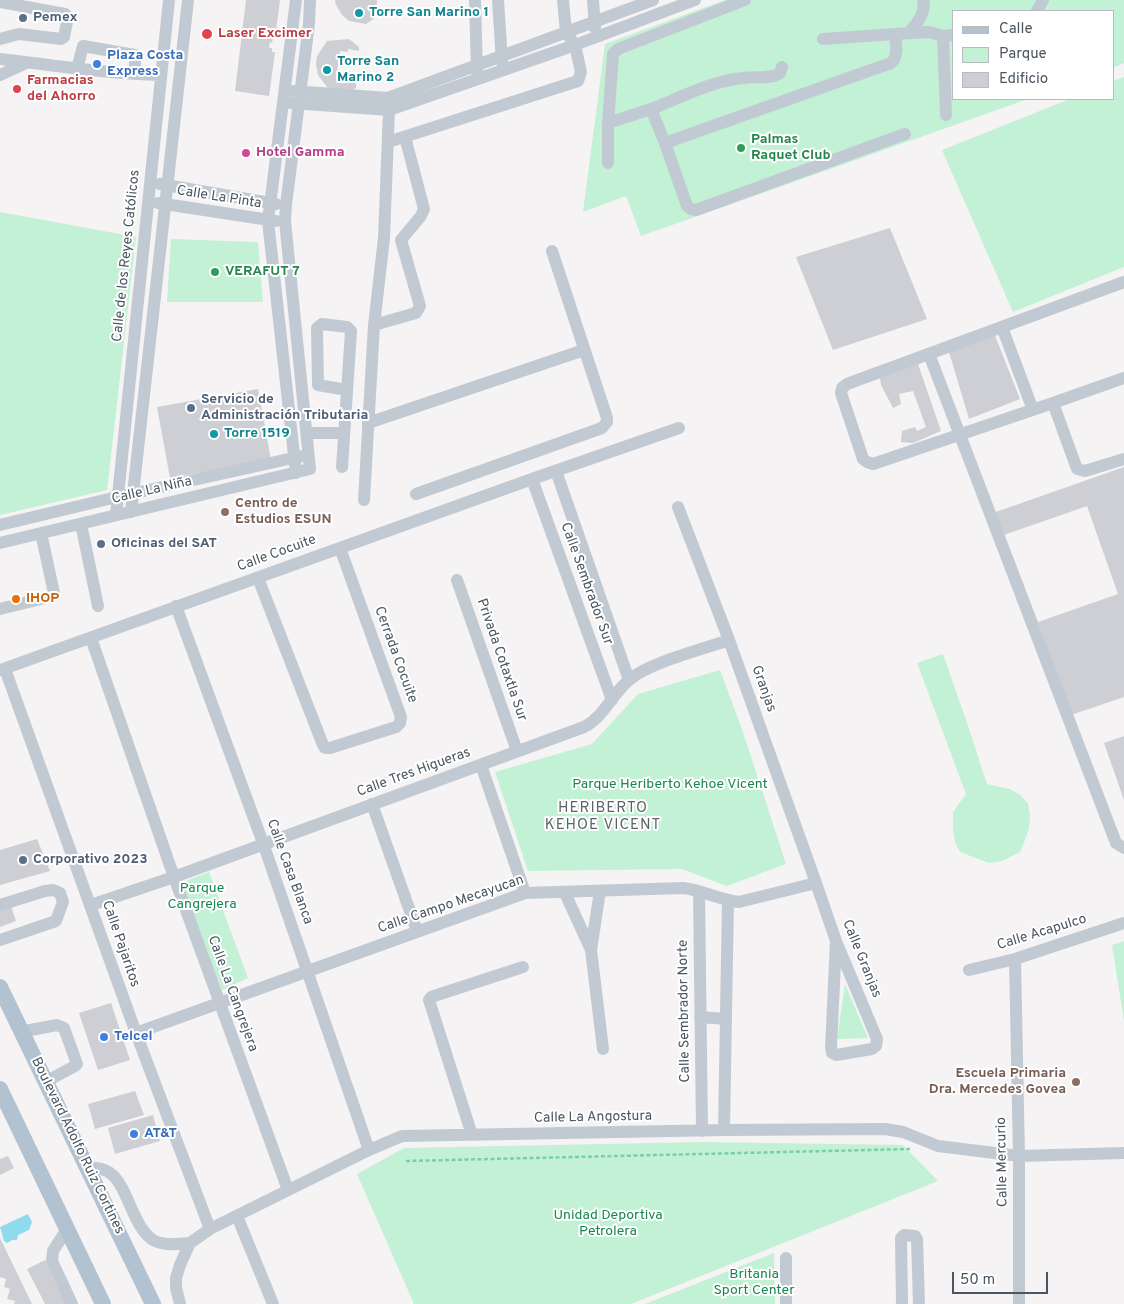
<!DOCTYPE html>
<meta charset="utf-8">
<style>
body{margin:0}
#map{position:relative;width:1124px;height:1304px;overflow:hidden;background:#f5f3f3;font-family:Overpass,sans-serif}
canvas{display:block}
.legend{position:absolute;left:952px;top:10px;width:162px;height:90px;box-sizing:border-box;background:#fff;border:1px solid #b7bbc0;margin:0;padding:6px 9px;list-style:none;font-size:15px;color:#4a5661}
.legend li{display:flex;align-items:center;gap:10px;height:25px}
.legend b{width:25px;border:1px solid #b7bbc0}
.scale{position:absolute;left:952px;top:1272px;width:96px;height:22px;box-sizing:border-box;border:2px solid #4a5661;border-top:0;padding-left:6px;font-size:15px;line-height:18px;white-space:nowrap;color:#4a5661;-webkit-text-stroke:4px #fff;paint-order:stroke}
</style>
<div id="map">
<canvas width="1124" height="1304"></canvas>
<ul class="legend">
<li><b style="height:6px;background:#b3c2d1"></b>Calle</li>
<li><b style="height:14px;background:#c3f1d5"></b>Parque</li>
<li><b style="height:14px;background:#cdcfd5"></b>Edificio</li>
</ul>
<div class="scale">50 m</div>
</div>
<script>
const c = document.querySelector('canvas').getContext('2d');
c.lineJoin = 'round';
function paint(path, color) { c.fillStyle = color; c.fill(path, 'evenodd'); }
function trace(path, color, width, dash) { c.strokeStyle = color; c.lineWidth = width; c.lineCap = dash ? 'butt' : 'round'; c.setLineDash(dash || []); c.stroke(path); }
function write(font, color, halo, rows, align = 'center') {
  c.font = font + ' Overpass,sans-serif'; c.lineWidth = 4; c.setLineDash([]); c.textBaseline = 'middle'; c.strokeStyle = halo; c.fillStyle = color; for (const [text, x, y, turn = 0] of rows) {
    c.save(); c.translate(x, y); c.rotate((+turn || 0) * Math.PI / 180); c.textAlign = isNaN(turn) ? turn : align; if (halo) c.strokeText(text, 0, 0); c.fillText(text, 0, 0); c.restore();
  }
}
paint(new Path2D(`
 M725 0H1124V63L1113 68V11H953V99H1028L641 236 626 196 583 212 605 44Z
 M1124 77V267L1013 312 942 150 1070 99H1113V81Z
 M0 212 136 237 107 490 0 515Z
 M171 239 258 242 263 302H167Z
 M943 654 966 720 987 784 1010 789 1020 795 1028 803 1030 815 1029 828 1025 840 1020 852 1002 861 989 863 960 852 955 842 953 829V812L966 794 917 663Z
 M720 670 742 729 786 864 727 886 682 869 528 871 495 772 592 744 638 694Z
 M209 872 248 978 222 990 181 883Z
 M1124 941V1021L1112 945Z
 M845 984 868 1038 837 1039Z
 M701 1142 903 1145 938 1181 631 1304H414L357 1174 404 1148Z
 M774 1253 775 1304H645Z`), '#c3f1d5');
paint(new Path2D(`
 M28 1214 32 1222 29 1230 18 1235 17 1240H12L7 1243 4 1241 0 1227Z`), '#90daee');
paint(new Path2D(`
 M246 0H280L275 39 273 38 272 43 270 42 269 48H272V52H275L269 96 235 91Z
 M335 0H377L376 17 366 24 349 21 342 15 336 5Z
 M349 39 359 47V51L348 49V52L340 51 336 78 344 80V83H356V88L346 94 330 91 318 75 316 64 317 56 327 41Z
 M890 228 927 319 833 350 796 257Z
 M994 333 1020 399 969 419 949 352Z
 M918 364 941 431 913 443 901 442 902 431 915 427 917 431 926 427 913 391 899 394 901 404 893 408 881 385 880 378Z
 M258 389 271 460 170 478 157 407Z
 M1124 467V697L1071 715 1038 622 1118 594 1087 506 1001 536 993 513Z
 M1124 736V800L1104 743Z
 M37 839 50 871 0 885V850Z
 M11 906 16 921 0 927V910Z
 M111 1003 130 1060 98 1070 79 1013Z
 M135 1091 144 1115 95 1129 88 1104Z
 M153 1115 160 1141 115 1154 108 1128Z
 M8 1156 14 1168 0 1175V1159Z
 M0 1238 32 1304H14L15 1301 7 1299 10 1289 4 1287 6 1279 0 1277Z
 M45 1260 66 1304H45L27 1269Z`), '#cdcfd5');
trace(new Path2D(`
 M406 1161 910 1149`), '#7ad0a6', 2.5, [4, 2.5]);
trace(new Path2D(`
 M475 0 477 72
 M498 0 502 62
 M593 0 595 28
 M745 0 618 49 613 54 608 123 651 109 665 143 687 206 691 209 696 210 905 134
 M0 2 65 14 68 17 64 37 61 39 19 34 0 39
 M1037 11 1043 0
 M909 33C916 24 927 12 923 0
 M943 36 946 115
 M823 39 895 34
 M0 59C54 65 107 74 161 75
 M77 69 83 46 135 55V74
 M0 75 26 63
 M293 91 388 98 653 0
 M291 103 389 110 575 45 695 0
 M651 109C680 98 711 81 743 78 755 76 770 80 780 73L782 67
 M608 123V163
 M388 142 578 81 581 72 575 45 566 32 563 0
 M665 143 891 63C899 57 896 43 895 34L929 32 943 36 953 35
 M160 184 276 204
 M158 203 276 221
 M1124 282 847 384 842 388 841 393 863 459 867 462 873 464 1053 403 1124 378
 M374 325 416 313 420 306 401 240 421 216 424 209 405 137
 M1002 327 1033 410
 M929 354 1116 843 1124 848
 M1053 403 1077 469 1085 471 1124 459
 M368 423 584 350
 M307 433H344
 M342 467C345 422 348 376 351 331L347 327 322 324 317 328 318 385 347 390
 M556 471 629 680
 M296 473 268 221 296 0
 M532 479 612 700
 M416 494 602 428 607 422V418L552 251
 M364 500 374 325 384 238 389 110 388 98
 M678 507 729 640 816 883 836 941 877 1039 876 1046 872 1049 836 1055 832 1053 831 1047 836 941
 M131 512 188 0
 M116 515 169 0
 M81 524 98 606
 M0 525 117 497 302 456
 M0 543 310 469 285 221 286 205 309 24 310 0
 M258 578 323 745 325 748H330L396 727 400 723 401 717 340 548
 M457 580 517 751
 M176 606 263 843 369 1150
 M0 609 53 596 54 593 41 533
 M91 638 174 877 288 1190
 M5 669 136 1033 210 1229
 M0 670 532 479 679 428
 M481 765 525 893
 M372 804 417 931
 M600 891 591 950 603 1049
 M699 892 702 1131
 M565 893 591 950
 M0 905 45 891 53 890 60 893 63 902 56 921 0 940
 M91 905 174 877 584 727C604 717 612 694 629 680 648 663 703 649 729 640
 M1015 959 1019 1156V1304
 M969 970 1015 959 1124 923
 M700 1017 726 1019
 M20 1032 57 1025 64 1028 77 1064 75 1066 45 1082
 M136 1033 525 893 683 888C702 890 720 900 739 902L816 883
 M724 1130 728 901
 M472 1135 429 1000 431 997 523 967
 M88 1167C96 1168 103 1168 110 1173 128 1185 133 1230 155 1241 165 1246 179 1244 190 1243
 M237 1216 273 1304
 M67 1229 53 1251 52 1261 72 1304
 M180 1304 176 1288V1278L180 1265 190 1243 210 1229 369 1150 402 1136 724 1130 885 1129 903 1132 938 1146 1019 1156 1124 1153
 M786 1304V1258
 M902 1304 901 1238 904 1235 915 1236 917 1239 919 1304`), '#c1cad2', 12);
trace(new Path2D(`
 M0 987 153 1304
 M0 1089 103 1304`), '#b3c2d1', 16);
for (const [x, y, r, color] of [
 [359,13,5,"#0f9aa8"],
 [23,18,5,"#5c6f8a"],
 [207,34,6,"#e0444e"],
 [97,64,5,"#3f7fe0"],
 [327,70,5,"#0f9aa8"],
 [17,89,5,"#e0444e"],
 [741,148,5,"#2e9e5b"],
 [246,153,5,"#d1479c"],
 [215,272,5,"#2e9e5b"],
 [191,408,5,"#5c6f8a"],
 [214,434,5,"#0f9aa8"],
 [225,512,5,"#8d6e63"],
 [101,544,5,"#5c6f8a"],
 [16,599,5,"#e8710a"],
 [23,860,5,"#5c6f8a"],
 [104,1037,5,"#3f7fe0"],
 [1076,1082,5,"#8d6e63"],
 [134,1134,5,"#3f7fe0"]
]) { const dot = new Path2D(); dot.arc(x, y, r, 0, 2 * Math.PI); c.fillStyle = color; c.fill(dot); trace(dot, '#fff', 2); }
write('bold 14px', '#0d838f', '#fff', [
 ["Torre San Marino 1",369,13],
 ["Torre San",337,62],
 ["Marino 2",337,78],
 ["Torre 1519",224,434]
], 'left');
write('bold 14px', '#4e5e75', '#fff', [
 ["Pemex",33,18],
 ["Servicio de",201,400],
 ["Administración Tributaria",201,416],
 ["Oficinas del SAT",111,544],
 ["Corporativo 2023",33,860]
], 'left');
write('bold 14px', '#be3a42', '#fff', [
 ["Laser Excimer",218,34],
 ["Farmacias",27,81],
 ["del Ahorro",27,97]
], 'left');
write('bold 14px', '#366cbe', '#fff', [
 ["Plaza Costa",107,56],
 ["Express",107,72],
 ["Telcel",114,1037],
 ["AT&T",144,1134]
], 'left');
write('bold 14px', '#27864d', '#fff', [
 ["Palmas",751,140],
 ["Raquet Club",751,156],
 ["VERAFUT 7",225,272]
], 'left');
write('bold 14px', '#b23c85', '#fff', [
 ["Hotel Gamma",256,153]
], 'left');
write('14px', '#4a5661', '#fff', [
 ["Calle La Pinta",219,198,9],
 ["Calle de los Reyes Católicos",127,256,-84],
 ["Calle La Niña",152,491,-13],
 ["Calle Cocuite",277,554,-20],
 ["Calle Sembrador Sur",586,584,70],
 ["Cerrada Cocuite",395,655,70],
 ["Privada Cotaxtla Sur",501,660,71],
 ["Granjas",763,689,70],
 ["Calle Tres Higueras",414,773,-20],
 ["Calle Casa Blanca",289,872,70],
 ["Calle Campo Mecayucan",451,905,-19],
 ["Calle Acapulco",1042,933,-17],
 ["Calle Pajaritos",120,944,71],
 ["Calle Granjas",861,959,68],
 ["Calle La Cangrejera",232,994,70],
 ["Calle Sembrador Norte",685,1011,-91],
 ["Calle La Angostura",593,1118,-1],
 ["Boulevard Adolfo Ruiz Cortines",77,1146,64],
 ["Calle Mercurio",1003,1162,-91]
]);
write('bold 14px', '#785e54', '#fff', [
 ["Centro de",235,504],
 ["Estudios ESUN",235,520],
 ["Escuela Primaria",1066,1074,"right"],
 ["Dra. Mercedes Govea",1066,1090,"right"]
], 'left');
write('bold 14px', '#c56008', '#fff', [
 ["IHOP",26,599]
], 'left');
write('14px', '#17864f', '#fff', [
 ["Parque Heriberto Kehoe Vicent",670,785],
 ["Parque",202,889],
 ["Cangrejera",202,905],
 ["Unidad Deportiva",608,1216],
 ["Petrolera",608,1232],
 ["Britania",754,1275],
 ["Sport Center",754,1291]
]);
c.letterSpacing = '1px';
write('15px', '#5f6368', '#fff', [
 ["HERIBERTO",603,809],
 ["KEHOE VICENT",603,826]
]);
c.letterSpacing = '0px';
</script>
